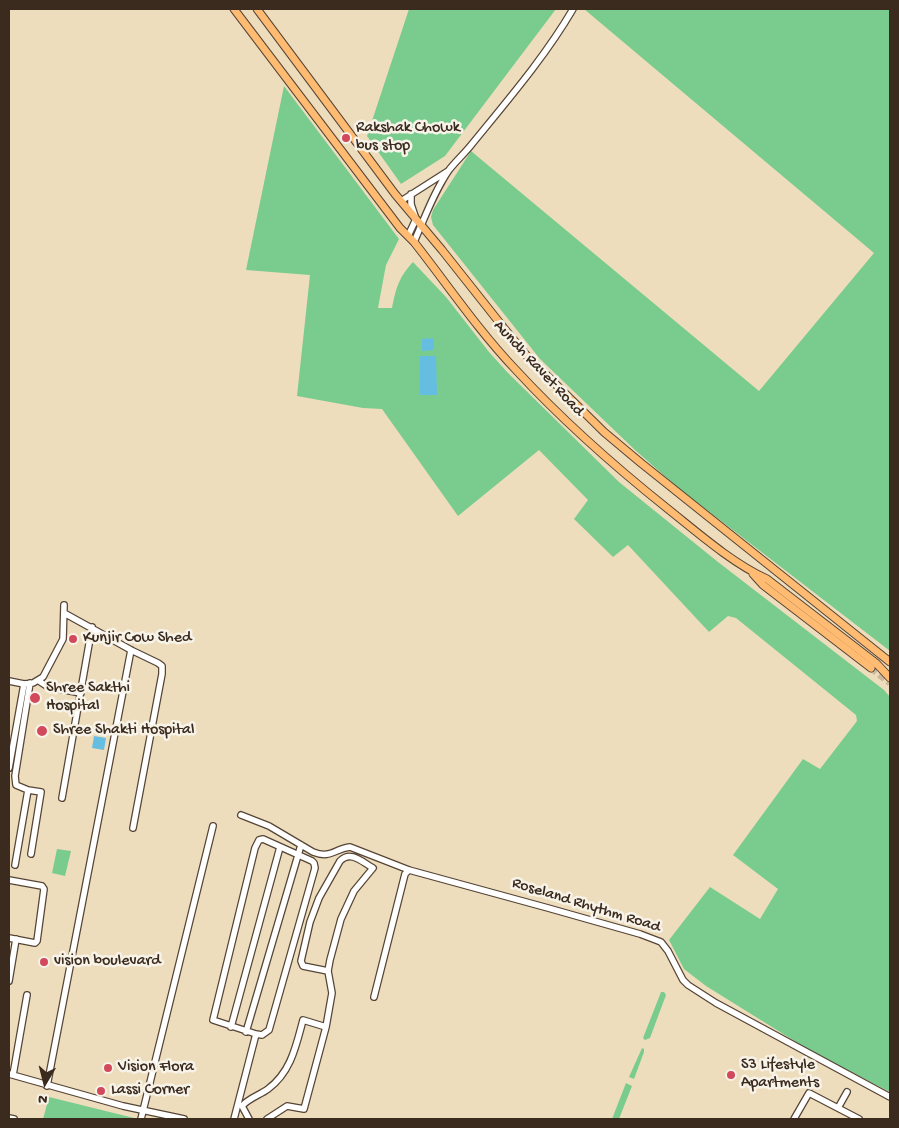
<!DOCTYPE html>
<style>
body{margin:0}
#map{position:relative;width:899px;height:1128px;overflow:hidden;background:#eeddbc;font-family:"Gochi Hand",sans-serif}
canvas{display:block}
.frame{position:absolute;inset:0;border:10px solid #3b2a1e;pointer-events:none}
.north{position:absolute;left:20px;top:1058px;width:50px;height:50px;-webkit-text-stroke:4px #f7f3e8;paint-order:stroke;rotate:188deg;font-size:14px;font-weight:700;line-height:20px;text-align:center;color:#3b2a1e}
.north::after{content:'';display:block;margin:auto;width:18px;height:22px;background:#3b2a1e;clip-path:polygon(50% 0,100% 100%,50% 72%,0 100%)}
</style>
<div id="map">
<canvas width="899" height="1128"></canvas>
<div class="frame"></div>
<div class="north">N</div>
</div>
<script>
const c = document.querySelector('canvas').getContext('2d');
c.lineJoin = 'round';
function paint(path, color) { c.fillStyle = color; c.fill(path, 'evenodd'); }
function trace(path, color, width, dash) { c.strokeStyle = color; c.lineWidth = width; c.lineCap = dash ? 'butt' : 'round'; c.setLineDash(dash || []); c.stroke(path); }
function write(font, color, halo, rows, align = 'center') {
  c.font = font + ' "Gochi Hand",sans-serif'; c.lineWidth = 5; c.setLineDash([]); c.textBaseline = 'middle'; c.strokeStyle = halo; c.fillStyle = color; for (const [text, x, y, turn = 0] of rows) {
    c.save(); c.translate(x, y); c.rotate((+turn || 0) * Math.PI / 180); c.textAlign = isNaN(turn) ? turn : align; if (halo) c.strokeText(text, 0, 0); c.fillText(text, 0, 0); c.restore();
  }
}
paint(new Path2D(`
 M409 9H556L445 156 401 184 367 136Z
 M584 9H890V651L677 487 635 450 540 359 433 225 431 217 433 210 471 151 759 391 874 253Z
 M284 86 399 239 386 265 378 308H392C396 288 399 277 413 262L446 297 489 352 508 373 619 482 718 562 884 690 890 697V1092L809 1050 706 986 684 969 669 940 710 887 760 919 778 889 733 855 803 759 820 769 857 721 856 715 736 618 728 616 709 632 628 545 613 557 574 519 588 500 539 450 458 516 382 409 363 408 297 396 310 275 246 270Z
 M57 849 71 851 65 876 52 873Z
 M661 992H664L666 995 650 1038 645 1040 643 1038Z
 M642 1048 644 1049V1052L634 1079 629 1077Z
 M626 1083 632 1086 619 1119H612Z
 M49 1097 138 1119H43Z`), '#79cc8e');
paint(new Path2D(`
 M434 338V350L422 351V339Z
 M420 356H436L437 395H420Z
 M94 736 106 738 104 750 92 748Z`), '#65bde2');
trace(new Path2D(`
 M871 668 890 683`), '#cab99c', 7, [7, 3.5]);
const minor = new Path2D(`
 M401 201 448 171
 M408 236 416 219 411 204V194
 M414 242C425 217 434 192 449 170 456 161 465 153 472 144 507 101 545 57 573 9
 M64 613 131 650 158 663 162 666V674L133 828
 M9 681 24 684 33 683 43 677 63 639 64 605
 M39 681 48 687 81 693
 M9 768 24 684
 M28 790 41 792 31 854
 M62 798 92 627
 M241 815 269 826 313 852C331 859 334 849 350 847L409 870 548 908 640 934 661 942 668 951 683 980 688 985 716 1003 890 1097
 M15 865 28 790 16 785 15 776 30 683
 M9 880 42 886 44 889 37 941 35 943 9 938
 M9 981 16 939
 M374 997 405 874 409 870
 M231 1027 280 847
 M246 1032 301 845
 M9 1074 123 1106 184 1119
 M13 1075 27 995
 M47 1086 131 650
 M838 1108 847 1092
 M9 1118 14 1119
 M141 1119 213 826
 M234 1119 256 1034 213 1020 255 848 259 840 263 839 312 861 314 863 315 868 269 1030 262 1035 256 1034
 M249 1119 242 1106C249 1098 260 1095 268 1089 291 1072 296 1046 303 1020L326 1027
 M267 1119 287 1106 304 1109 326 1027 332 993 328 971 330 960 341 919 354 891 373 868C362 862 351 850 340 861L319 898 310 922 301 961 303 966 328 971
 M794 1119 809 1093 859 1119`);
const major = new Path2D(`
 M234 9 400 228 414 242C447 284 478 330 515 369 562 420 614 466 668 509 698 533 732 563 767 579L876 663 890 678
 M257 9 395 194 442 250 503 327 527 356 604 432 641 463 890 662
 M753 574 763 585 871 668`);
trace(minor, '#564536', 8);
trace(major, '#564536', 9);
trace(minor, '#fff', 5.5);
trace(major, '#febb71', 7);
for (const [x, y, r, color] of [
 [346,138,5,"#d1495b"],
 [73,639,5,"#d1495b"],
 [35,698,6,"#d1495b"],
 [42,731,6,"#d1495b"],
 [44,962,5,"#d1495b"],
 [108,1068,5,"#d1495b"],
 [731,1075,5,"#d1495b"],
 [101,1091,5,"#d1495b"]
]) { const dot = new Path2D(); dot.arc(x, y, r, 0, 2 * Math.PI); c.fillStyle = color; c.fill(dot); trace(dot, '#f7f3e8', 2); }
write('16px', '#3b2a1e', '#f7f3e8', [
 ["Rakshak Chowk",356,129],
 ["bus stop",356,147],
 ["Kunjir Cow Shed",83,639],
 ["Shree Sakthi",46,689],
 ["Hospital",46,707],
 ["Shree Shakti Hospital",53,731],
 ["vision boulevard",54,962],
 ["S3 Lifestyle",741,1066],
 ["Apartments",741,1084],
 ["Vision Flora",118,1068],
 ["Lassi Corner",111,1091]
], 'left');
write('16px', '#3b2a1e', '#f7f3e8', [
 ["Aundh Ravet Road",538,369,47],
 ["Roseland Rhythm Road",586,906,17]
]);
</script>
